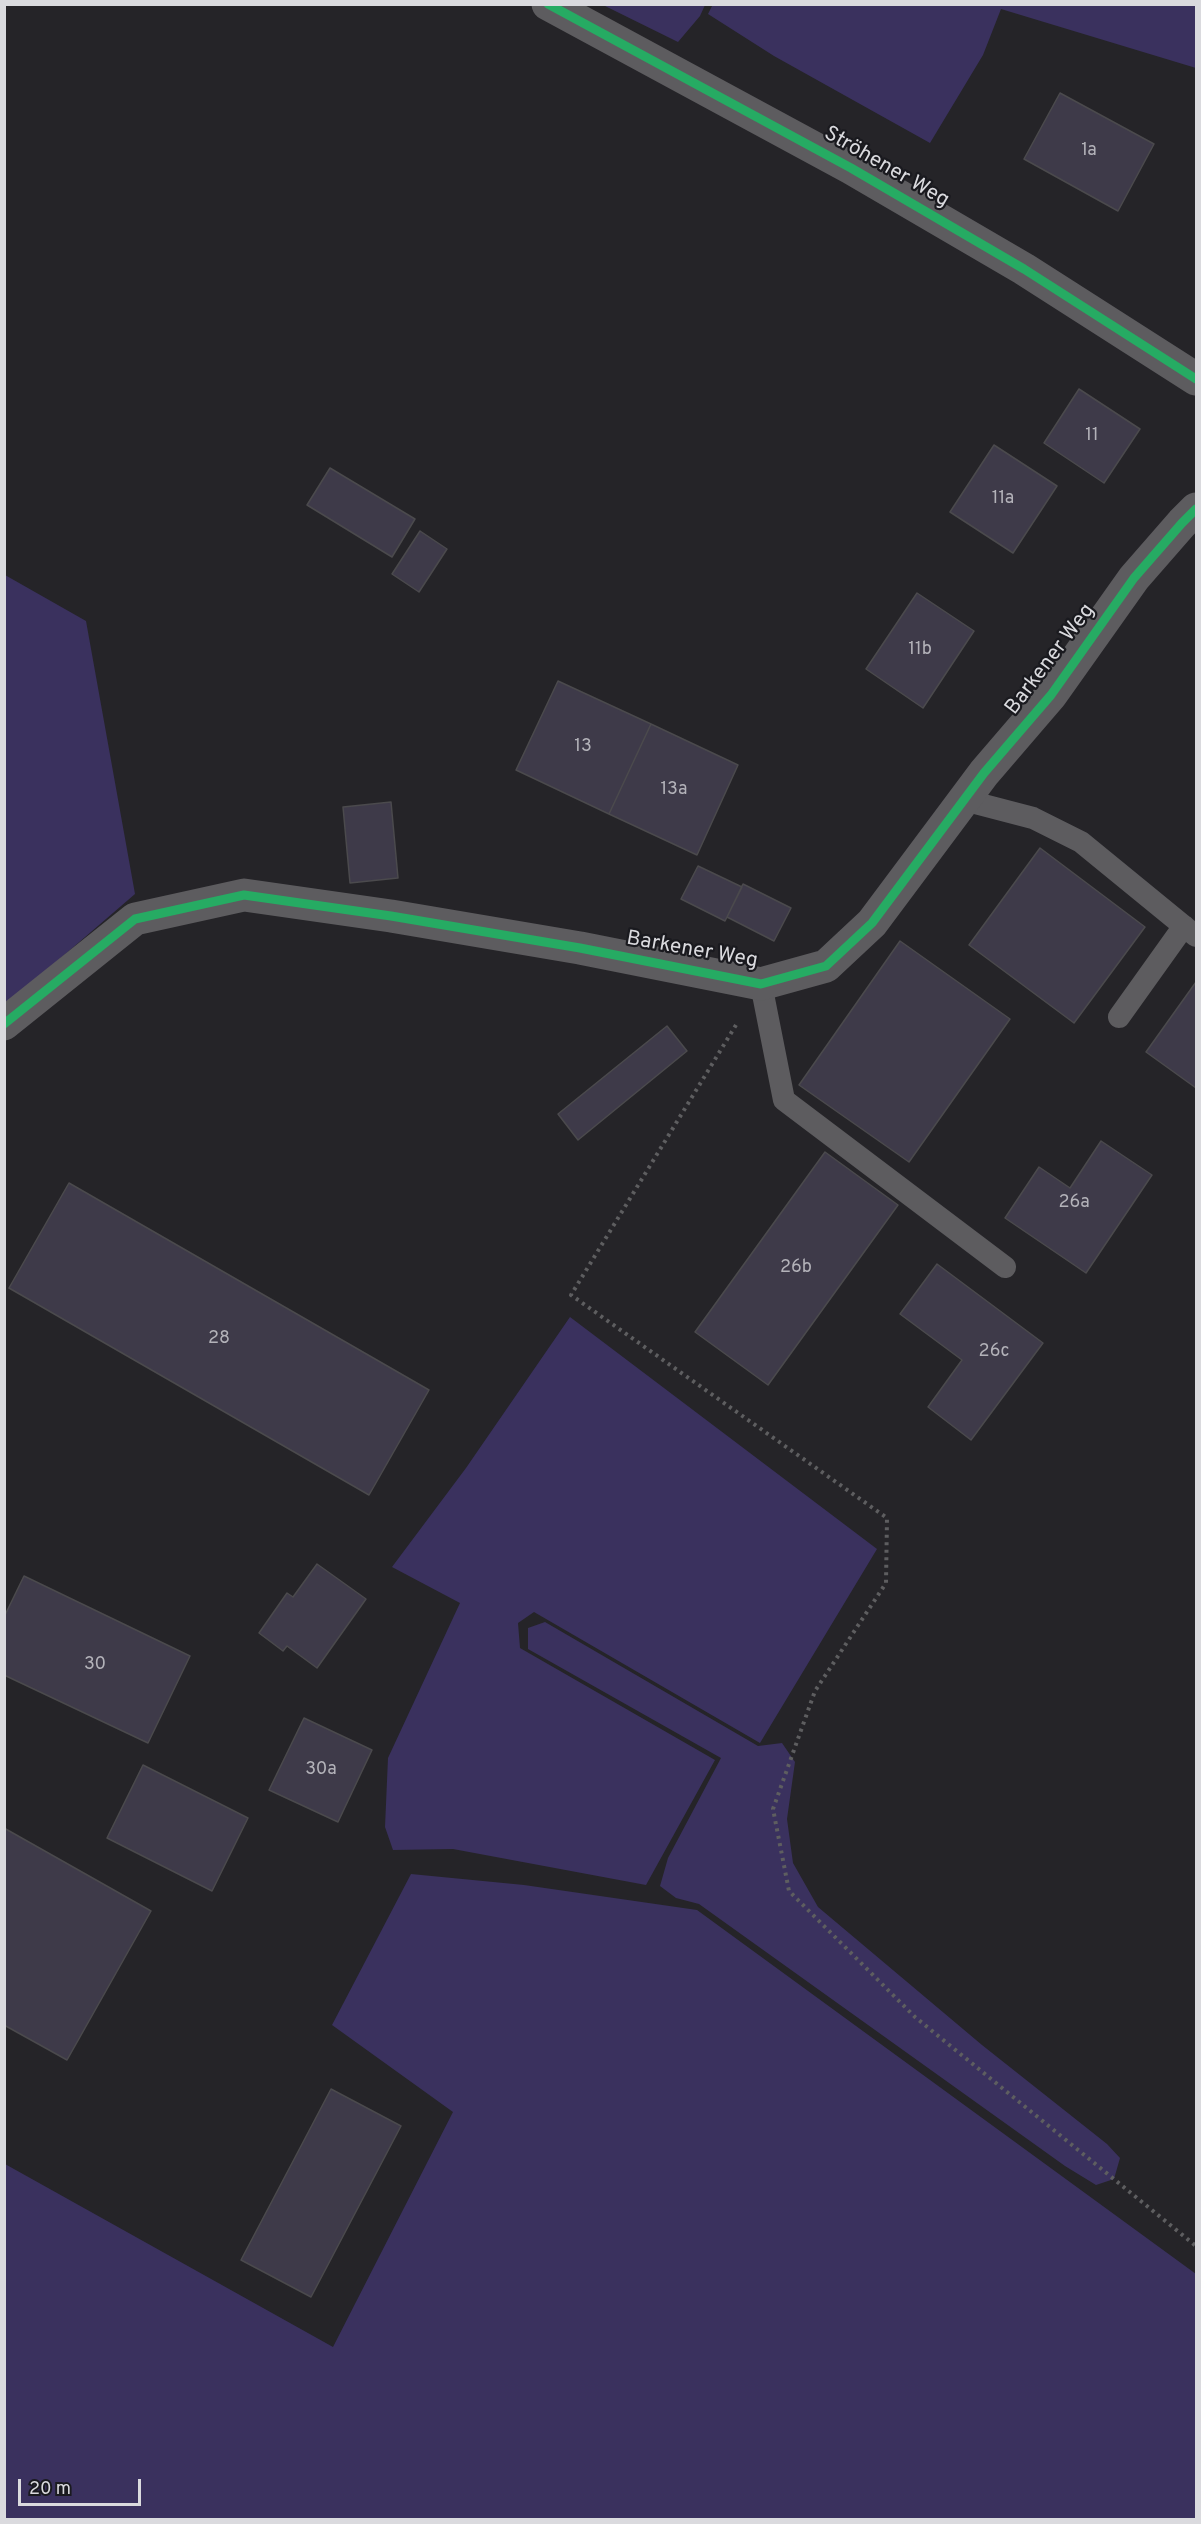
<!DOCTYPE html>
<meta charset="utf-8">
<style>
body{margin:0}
#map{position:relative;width:1201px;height:2524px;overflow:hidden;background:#252428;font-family:Overpass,sans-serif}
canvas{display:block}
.frame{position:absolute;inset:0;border:6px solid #dadade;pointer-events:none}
.scale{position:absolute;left:18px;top:2479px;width:123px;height:27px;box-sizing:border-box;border:3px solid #dadade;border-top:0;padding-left:8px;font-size:18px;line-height:21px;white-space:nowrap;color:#dadade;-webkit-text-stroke:4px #1a1a1f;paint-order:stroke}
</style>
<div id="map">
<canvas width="1201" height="2524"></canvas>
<div class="frame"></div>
<div class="scale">20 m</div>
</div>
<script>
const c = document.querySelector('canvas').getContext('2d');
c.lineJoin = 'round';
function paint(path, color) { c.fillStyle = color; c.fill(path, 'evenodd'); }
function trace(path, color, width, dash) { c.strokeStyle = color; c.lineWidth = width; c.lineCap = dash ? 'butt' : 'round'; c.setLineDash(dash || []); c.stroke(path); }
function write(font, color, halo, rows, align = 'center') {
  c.font = font + ' Overpass,sans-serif'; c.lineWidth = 4.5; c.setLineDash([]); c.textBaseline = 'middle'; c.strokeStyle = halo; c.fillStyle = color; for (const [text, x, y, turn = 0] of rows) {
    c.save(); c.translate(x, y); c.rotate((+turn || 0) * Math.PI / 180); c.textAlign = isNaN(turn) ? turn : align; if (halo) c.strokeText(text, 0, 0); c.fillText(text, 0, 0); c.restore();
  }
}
paint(new Path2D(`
 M713 4 1196 5V68L1001 9 983 55 930 143 774 56 708 14Z
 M603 5H705L700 16 678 42Z
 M5 575 86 621 135 894 5 1006Z
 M570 1317 877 1549 760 1743 534 1612 518 1623 520 1648 715 1760 646 1885 453 1849 393 1850 385 1827 388 1758 460 1603 392 1567 466 1468Z
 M545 1622 758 1746 782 1743 795 1762 787 1819 793 1863 818 1907 982 2045 1107 2144 1120 2158 1114 2179 1096 2185 1065 2166 699 1904 676 1898 660 1886 668 1858 721 1758 528 1649V1628Z
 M411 1874 524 1885 697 1910 1196 2274V2519H5V2164L333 2347 453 2112 332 2025Z`), '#3a315e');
const building = new Path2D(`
 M1060 93 1154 144 1118 211 1024 159Z
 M1079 389 1140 429 1104 483 1044 443Z
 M994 445 1057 486 1013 553 950 512Z
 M330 468 415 519 392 557 307 505Z
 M420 531 447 549 419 592 392 574Z
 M917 593 974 631 923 708 866 669Z
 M558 681 651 724 609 814 516 770Z
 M651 724 738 765 697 855 609 814Z
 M391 802 398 878 350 883 343 807Z
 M1040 848 1145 927 1074 1023 969 945Z
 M698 866 742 887 725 921 681 899Z
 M743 884 791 908 774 941 727 917Z
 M900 941 1010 1019 909 1162 799 1085Z
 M1196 982V1088L1146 1052Z
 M667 1026 687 1051 578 1140 558 1114Z
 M1101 1141 1152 1175 1086 1273 1005 1218 1039 1167 1070 1188Z
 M825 1152 898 1205 768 1385 695 1332Z
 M69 1183 429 1390 369 1495 9 1288Z
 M937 1264 1043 1343 971 1440 928 1407 962 1360 900 1314Z
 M317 1564 366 1599 317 1668 287 1646 283 1651 259 1633 287 1593 293 1597Z
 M24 1576 190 1656 148 1743 4 1675V1617Z
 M304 1718 372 1750 338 1822 269 1790Z
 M143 1765 248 1818 212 1891 107 1838Z
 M4 1828 151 1911 67 2060 4 2025Z
 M331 2089 401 2126 311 2297 241 2260Z`);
paint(building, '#3e3a49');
trace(building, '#4b4a4d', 1.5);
trace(new Path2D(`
 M736 1025 571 1295 887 1518 886 1583 815 1691 773 1809 789 1891 915 2017 1196 2246`), '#5e5e60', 4, [3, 4.5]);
trace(new Path2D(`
 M964 800 1033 818 1081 842 1196 936
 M761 984 784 1100 1005 1267
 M1119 1017 1184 926`), '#5d5c5f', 22);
trace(new Path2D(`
 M548 4 851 168 1024 269 1196 379
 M4 1024 135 919 244 895 391 916 580 948 761 984 826 966 872 923 984 773 1051 695 1134 578 1182 523 1196 509`), '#5d5c5f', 33);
trace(new Path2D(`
 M548 4 851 168 1024 269 1196 379
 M4 1024 135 919 244 895 391 916 580 948 761 984 826 966 872 923 984 773 1051 695 1134 578 1182 523 1196 509`), '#26ab63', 9);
write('18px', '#b3b2b9', null, [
 ["1a",1089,151],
 ["11",1092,436],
 ["11a",1003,499],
 ["11b",920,650],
 ["13",583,747],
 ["13a",674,790],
 ["26a",1074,1203],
 ["26b",796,1268],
 ["28",219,1339],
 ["26c",994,1352],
 ["30",95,1665],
 ["30a",321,1770]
]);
write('21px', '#dadade', '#1a1a1f', [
 ["Ströhener Weg",886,168,30],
 ["Barkener Weg",1051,660,-53],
 ["Barkener Weg",692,951,10]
]);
</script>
